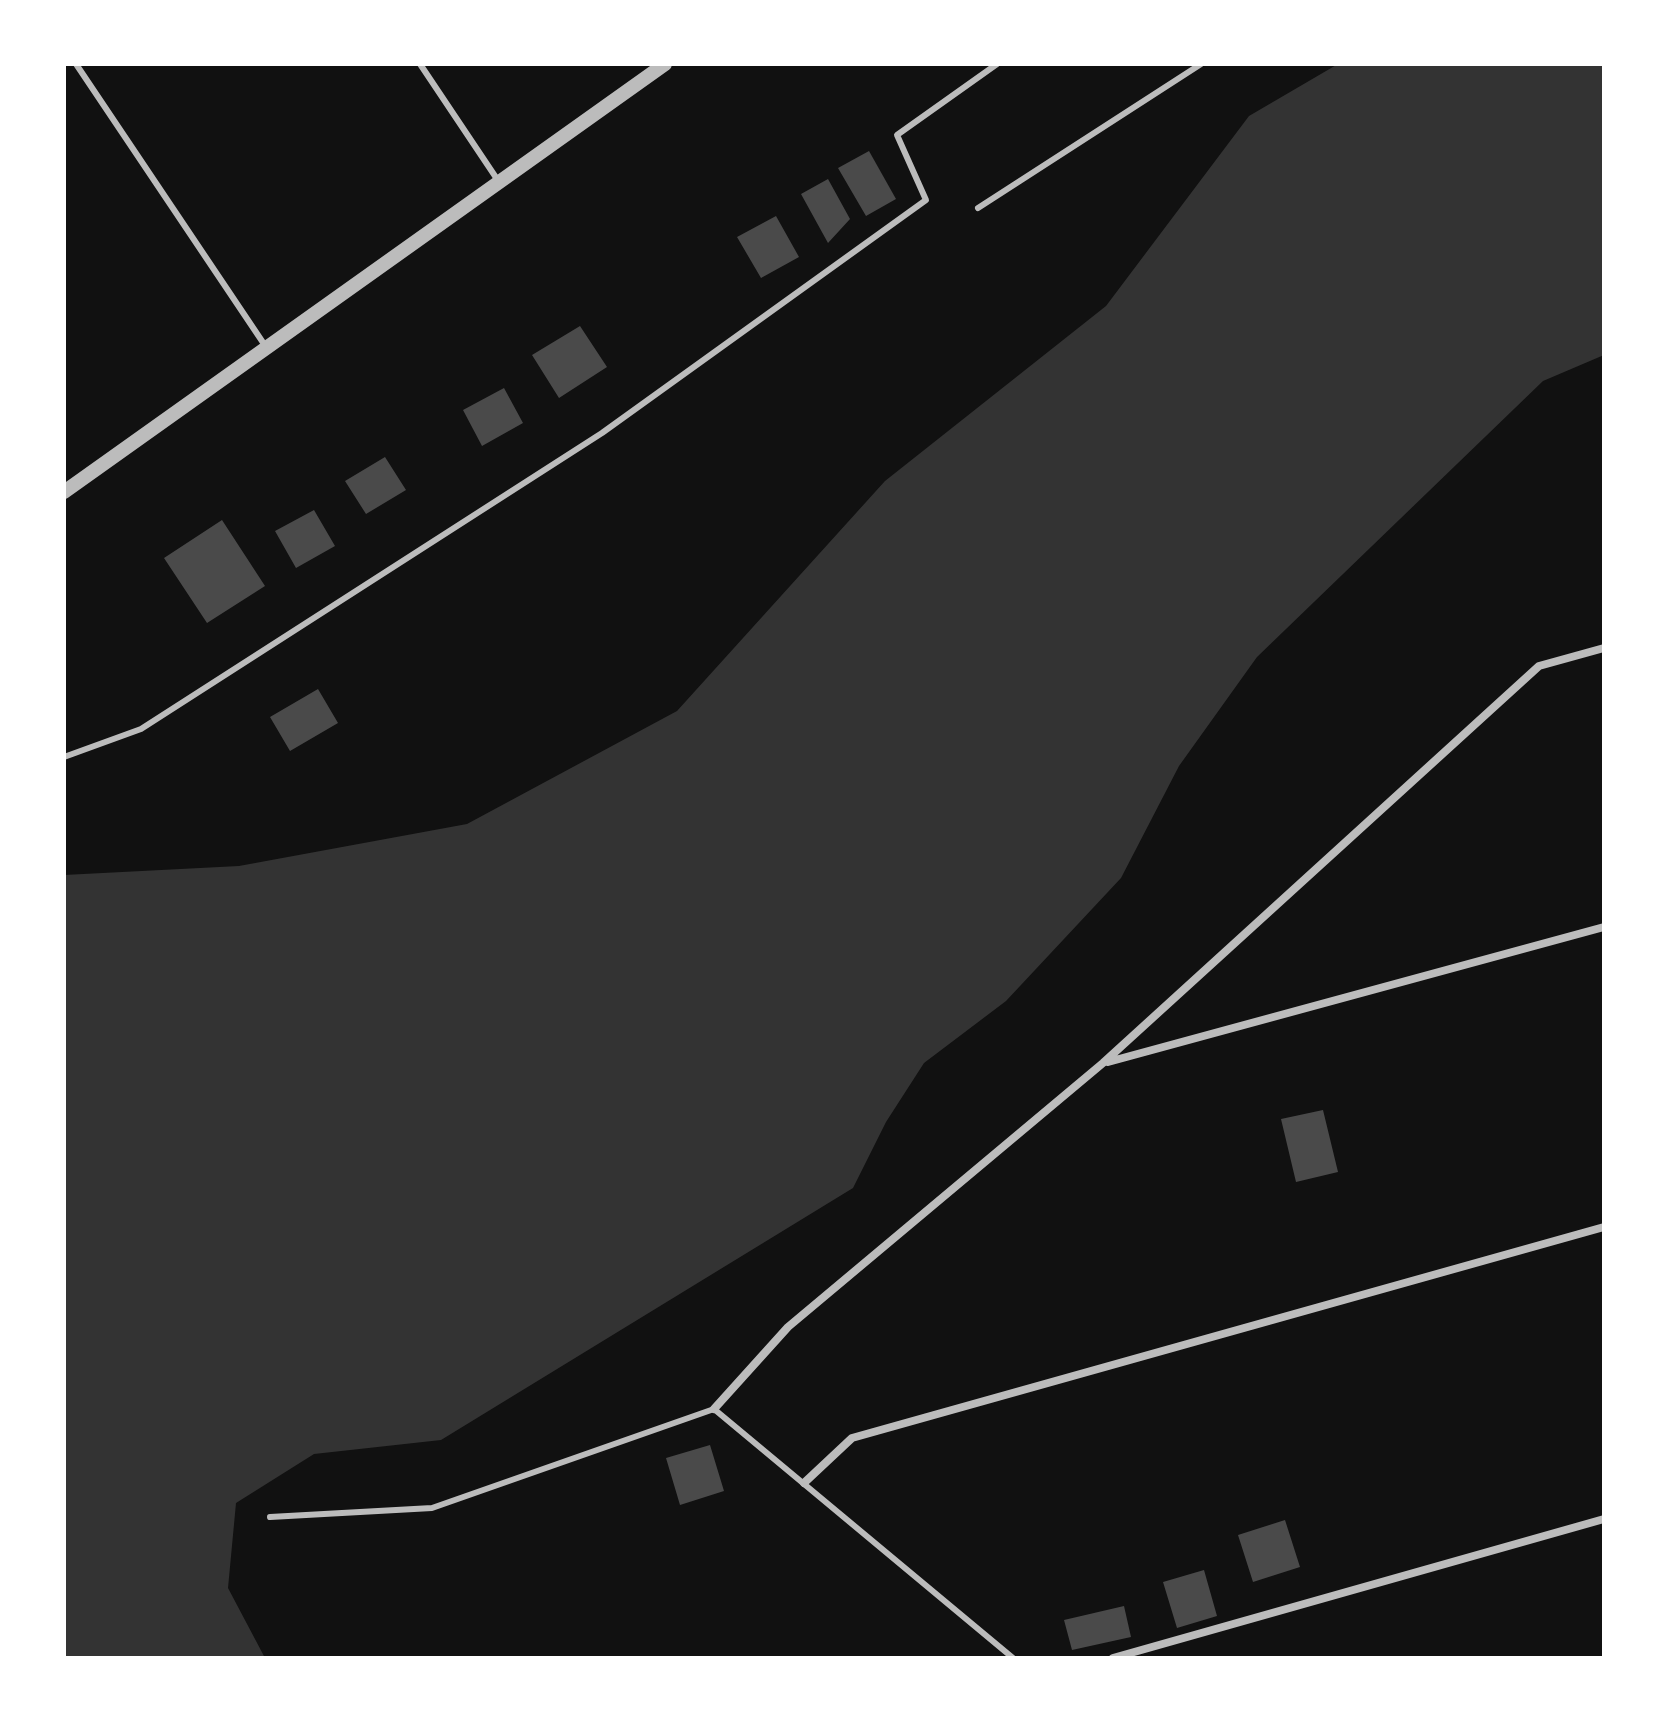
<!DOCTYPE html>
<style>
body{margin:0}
#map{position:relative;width:1668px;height:1722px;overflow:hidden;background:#111;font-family:Lora,serif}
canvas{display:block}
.frame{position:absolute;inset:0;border:66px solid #fff;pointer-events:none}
</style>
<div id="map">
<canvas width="1668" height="1722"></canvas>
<div class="frame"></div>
</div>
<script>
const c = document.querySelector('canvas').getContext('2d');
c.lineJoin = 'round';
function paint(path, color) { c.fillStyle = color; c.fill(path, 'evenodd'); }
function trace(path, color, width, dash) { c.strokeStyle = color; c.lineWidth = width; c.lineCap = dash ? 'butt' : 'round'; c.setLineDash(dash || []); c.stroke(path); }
paint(new Path2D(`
 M1338 64H1604V355L1543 381 1257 657 1179 766 1121 878 1006 1001 924 1063 886 1122 853 1188 441 1440 314 1454 236 1503 228 1588 265 1658H64V875L239 866 467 824 677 711 885 481 1106 306 1249 116Z`), '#333');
paint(new Path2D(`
 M869 151 896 199 866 216 838 168Z
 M828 179 850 219 828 243 801 194Z
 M776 216 799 257 761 278 737 237Z
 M580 326 607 367 559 398 532 355Z
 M504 388 523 423 482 446 463 410Z
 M385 457 406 490 366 514 345 481Z
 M314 510 335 546 296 568 275 531Z
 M222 520 265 586 207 623 164 558Z
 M318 689 338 723 290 751 270 717Z
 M1323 1110 1338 1172 1296 1182 1281 1119Z
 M710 1445 724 1491 680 1505 666 1458Z
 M1285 1520 1300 1567 1253 1582 1238 1535Z
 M1204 1570 1217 1616 1177 1628 1163 1582Z
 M1124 1606 1131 1637 1072 1650 1064 1620Z`), '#4a4a4a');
trace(new Path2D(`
 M76 64 266 347
 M420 64 499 182
 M978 208 1201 64
 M64 757 141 729 602 433 926 200 897 135 997 64
 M270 1517 432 1508 714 1409 1013 1658`), '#bcbcbc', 6);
trace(new Path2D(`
 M1108 1062 1604 927
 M714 1409 788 1327 1103 1063 1539 666 1604 648
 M804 1483 852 1438 1604 1227
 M1113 1658 1604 1519`), '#bcbcbc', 8);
trace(new Path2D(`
 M64 492 665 64`), '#bcbcbc', 14);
</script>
